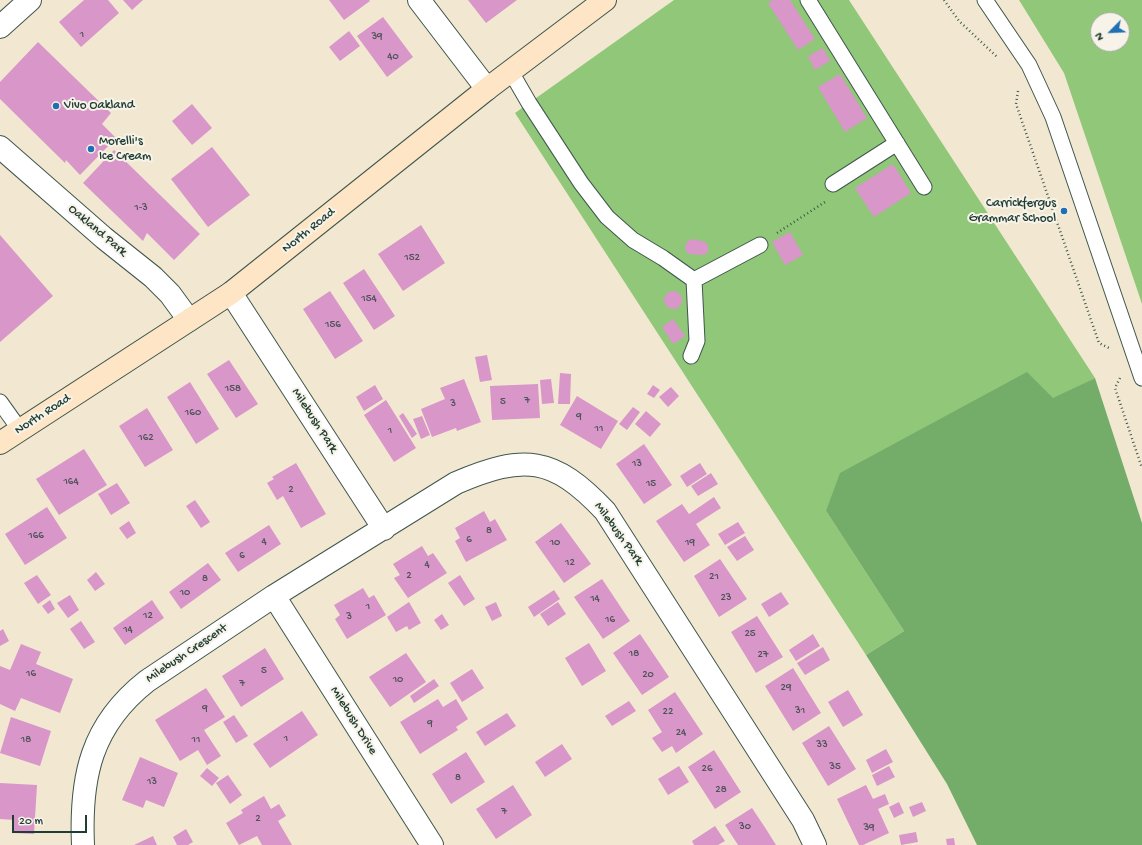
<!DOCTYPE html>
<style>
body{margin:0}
#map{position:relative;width:1142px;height:845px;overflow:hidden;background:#f2e8d1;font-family:"Gochi Hand",sans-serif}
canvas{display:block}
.north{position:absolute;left:1090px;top:12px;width:40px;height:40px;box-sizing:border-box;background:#f7f3e8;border:1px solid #a1aaa0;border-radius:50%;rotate:246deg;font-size:11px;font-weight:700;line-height:16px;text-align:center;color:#1f3d34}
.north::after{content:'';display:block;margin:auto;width:14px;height:18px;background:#1f6fb2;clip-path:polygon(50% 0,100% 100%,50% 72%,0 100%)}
.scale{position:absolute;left:12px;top:815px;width:75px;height:18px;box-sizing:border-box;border:2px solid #1f3d34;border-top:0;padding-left:5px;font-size:12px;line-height:14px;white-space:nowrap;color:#1f3d34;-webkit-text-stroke:3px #f7f3e8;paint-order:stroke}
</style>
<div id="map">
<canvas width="1142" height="845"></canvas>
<div class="north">N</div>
<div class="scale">20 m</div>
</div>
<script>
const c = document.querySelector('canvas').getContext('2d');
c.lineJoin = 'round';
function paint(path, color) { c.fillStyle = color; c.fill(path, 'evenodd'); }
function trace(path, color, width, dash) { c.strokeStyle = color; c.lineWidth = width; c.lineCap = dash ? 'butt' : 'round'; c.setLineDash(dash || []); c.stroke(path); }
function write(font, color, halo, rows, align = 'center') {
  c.font = font + ' "Gochi Hand",sans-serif'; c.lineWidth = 4; c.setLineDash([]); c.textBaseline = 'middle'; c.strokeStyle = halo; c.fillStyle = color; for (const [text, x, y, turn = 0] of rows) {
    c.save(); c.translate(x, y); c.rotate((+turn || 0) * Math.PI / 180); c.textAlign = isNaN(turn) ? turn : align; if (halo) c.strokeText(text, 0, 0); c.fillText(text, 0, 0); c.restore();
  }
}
paint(new Path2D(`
 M674 0H849L1095 378 826 511 904 631 866 655 515 113Z
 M1019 0H1142V304L1064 73ZM1098 20H1122V44H1098Z`), '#91c779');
paint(new Path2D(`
 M1027 372 1053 398 1095 378 1142 523V845H977L947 784 866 655 904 631 826 511 840 473Z`), '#74ac69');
paint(new Path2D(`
 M84 0H108L119 13 81 47 59 22Z
 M123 0H143L132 10Z
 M329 0H369L370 1 344 20Z
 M468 0H517L486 23Z
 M773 0H790L815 39 798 50 768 3Z
 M383 17 413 57 387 77 357 36Z
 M349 31 360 46 340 61 329 47Z
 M38 42 111 113 102 124 116 138 80 175 66 160 65 163 0 99V82Z
 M823 48 830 61 815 70 808 56Z
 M840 74 867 118 845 132 818 87Z
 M192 104 212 128 192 145 172 121Z
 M212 147 250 195 208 227 171 179Z
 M114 150 200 234 174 260 147 233 143 241 83 183Z
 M893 164 911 193 874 217 855 188Z
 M421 225 445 263 403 291 378 254Z
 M790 232 803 255 785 265 772 242Z
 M0 235 53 296 0 342Z
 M693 239 706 242 708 247V252L704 255 689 254 686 251 685 246 688 241Z
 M364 269 395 316 374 330 343 283Z
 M330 291 363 341 335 359 303 309Z
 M664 300a9 9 0 1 1 18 0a9 9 0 1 1-18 0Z
 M673 319 685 336 673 344 662 327Z
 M487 355 492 380 480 382 475 357Z
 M229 360 258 404 236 418 207 374Z
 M560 373 571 374 570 404H558Z
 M464 379 481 422 457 431 456 428 432 437 421 409 445 399 440 388Z
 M551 379 554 403 542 404 540 380Z
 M190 382 219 429 196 444 167 397Z
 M538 384 540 418 492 420 490 386Z
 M375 385 383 399 364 411 356 397Z
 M653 385 660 390 654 398 647 394Z
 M671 387 679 396 668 407 659 397Z
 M577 396 618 421 601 449 560 425Z
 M386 400 416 448 394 462 364 415Z
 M633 407 640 412 627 430 619 424Z
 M147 408 173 450 145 467 119 426Z
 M646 411 661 424 650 437 635 424Z
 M403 413 417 434 412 438 399 416Z
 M422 416 430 435 421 439 413 419Z
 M644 444 672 485 644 504 616 464Z
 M84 449 107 485 59 515 36 479Z
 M296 463 326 514 301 528 283 496 277 500 267 483 274 479 272 477Z
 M700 463 707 474 687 487 680 476Z
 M711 473 718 484 698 496 691 486Z
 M117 483 130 503 111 515 98 494Z
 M714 497 721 508 696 524 710 545 684 562 656 521 682 504 689 514Z
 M195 500 210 522 201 528 186 506Z
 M47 507 67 538 25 565 5 534Z
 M484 511 490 522 495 519 507 540 466 562 455 541 460 538 455 528Z
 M129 521 136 533 127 539 119 528Z
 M738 522 745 533 725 545 718 534Z
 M561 523 591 564 564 583 535 542Z
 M269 525 281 544 238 572 225 553Z
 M745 536 754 550 737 561 727 547Z
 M422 546 428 556 433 553 447 573 408 598 394 578 400 575 393 564Z
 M720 559 747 599 719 617 694 576Z
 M208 563 221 580 181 609 169 592Z
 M96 572 105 584 95 591 87 580Z
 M37 575 51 595 38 604 24 583Z
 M460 575 475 599 464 606 448 583Z
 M602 579 630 621 603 639 574 597Z
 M363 588 369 598 374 595 386 615 347 639 335 619 340 615 334 605Z
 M554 590 560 599 534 617 528 607Z
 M781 592 789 604 769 617 761 604Z
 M70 595 79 610 68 618 57 603Z
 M50 600 55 609 48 614 42 606Z
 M152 600 164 618 125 645 113 628Z
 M409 602 421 623 409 630 407 626 396 632 387 617Z
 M496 602 502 616 492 621 485 607Z
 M558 602 566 614 548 626 540 614Z
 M442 614 449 625 441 630 434 620Z
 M757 616 783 657 756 673 731 632Z
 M81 621 95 642 84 649 70 629Z
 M3 629 9 641 0 646V631Z
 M640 634 669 677 642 695 613 653Z
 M813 634 820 646 796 661 789 650Z
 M589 643 606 671 582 686 565 658Z
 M21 644 41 652 36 664 73 679 60 713 21 698 15 711 0 704V666L10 670Z
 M823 647 830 660 805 675 797 663Z
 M265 648 284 679 241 707 222 676Z
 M406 653 426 682 390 707 369 677Z
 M793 668 821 713 793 731 765 686Z
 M472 669 484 688 462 702 450 683Z
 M434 679 439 686 414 703 410 696Z
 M206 688 225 717 204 730 221 756 207 765 198 750 180 761 155 720Z
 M848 690 863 715 843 727 828 702Z
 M675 692 703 734 676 753 672 746 662 752 652 738 662 732 648 710Z
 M438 699 443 707 456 699 468 719 456 727 458 730 420 754 400 722Z
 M629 701 636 711 612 726 605 716Z
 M302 711 318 735 270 768 253 744Z
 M507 713 516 726 485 746 476 732Z
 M234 715 248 736 236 743 223 722Z
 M11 717 51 731 40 766 0 753Z
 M829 726 856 769 828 786 802 743Z
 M562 744 572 759 545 777 535 762Z
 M886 749 893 762 872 773 866 760Z
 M714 750 741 792 715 809 688 767Z
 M466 752 485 782 451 804 432 774Z
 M140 757 178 773 164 807 146 800 143 808 122 800Z
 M679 766 689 782 668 795 658 779Z
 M889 766 895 777 877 786 872 775Z
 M207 768 219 778 212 786 200 776Z
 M228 775 242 795 230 804 216 783Z
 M0 783 37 785 34 834 14 833V820L0 819Z
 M513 785 532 815 496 839 476 809Z
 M866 785 873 799 885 794 889 804 878 809 889 833 863 845H859L837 799Z
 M264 796 271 809 279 804 286 816 278 821 292 845H262L257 836 239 845 226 823 243 813 241 810Z
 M899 802 904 813 894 818 889 807Z
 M922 802 926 811 913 817 909 807Z
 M752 808 766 829 776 845H738L725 825Z
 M715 826 725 841 718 845H694L692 841Z
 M186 829 193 842 188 845H177L173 837Z
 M916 832 918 842 901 845 899 835Z
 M153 836 157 845H134Z
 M954 838 955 845H947L946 839Z`), '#d896c9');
const lane = new Path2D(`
 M808 0 924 187
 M985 0 1029 65 1053 117 1142 378
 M511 72 529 103 581 183 607 217 633 240 663 258 694 280 760 245
 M833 184 897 143
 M691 356 697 341 694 280
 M0 402 20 430`);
const street = new Path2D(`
 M419 0 487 89
 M0 27 30 0
 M0 147 104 238 153 277 170 294 189 320
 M231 293 384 529
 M274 596 432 845
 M83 845C80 777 91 725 147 681L274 596 456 483C524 454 553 456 605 511L803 820 815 845`);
const secondary = new Path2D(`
 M0 443 231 293 487 89 605 0`);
trace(lane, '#3f574c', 17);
trace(street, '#3f574c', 24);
trace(secondary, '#3f574c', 24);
trace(new Path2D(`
 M944 0 959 21 997 57
 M1018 91 1016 104 1099 343 1111 349
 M777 233 825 202
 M1120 378 1115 388 1142 468`), '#3f574c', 2.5, [1, 3]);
trace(lane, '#fff', 15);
trace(street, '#fff', 22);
trace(secondary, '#fde5c5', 22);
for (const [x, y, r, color] of [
 [56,106,4,"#1f6fb2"],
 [91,149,4,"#1f6fb2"],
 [1064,211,4,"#1f6fb2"]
]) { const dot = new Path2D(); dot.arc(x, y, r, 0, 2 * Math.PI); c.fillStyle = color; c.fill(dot); trace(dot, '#f7f3e8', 1.5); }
write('11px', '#4d5359', null, [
 ["1",82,35],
 ["39",377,37],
 ["40",393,57],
 ["1-3",141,208],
 ["152",412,258],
 ["154",369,299],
 ["156",333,325],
 ["158",233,389],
 ["7",527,401],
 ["5",503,402],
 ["3",453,404],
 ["160",193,413],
 ["9",579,417],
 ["11",599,429],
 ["1",390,431],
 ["162",146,438],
 ["13",637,464],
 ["164",71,482],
 ["15",651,484],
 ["2",291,490],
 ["8",489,531],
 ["166",36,536],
 ["6",469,540],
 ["4",264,542],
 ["10",555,543],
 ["19",690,543],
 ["6",242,556],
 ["12",570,563],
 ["4",427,565],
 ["2",409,576],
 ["21",714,577],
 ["8",205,579],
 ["10",185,593],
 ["23",726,598],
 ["14",595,599],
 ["1",368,607],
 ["12",148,616],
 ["3",349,617],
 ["16",610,620],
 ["14",128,630],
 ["25",750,634],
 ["18",634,654],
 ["27",763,655],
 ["5",264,671],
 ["16",31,674],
 ["20",648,675],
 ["10",398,680],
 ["7",242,684],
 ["29",786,688],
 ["9",205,709],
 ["31",800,711],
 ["22",668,712],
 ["9",430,724],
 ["24",681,733],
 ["1",286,739],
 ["18",26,740],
 ["11",196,740],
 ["33",822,745],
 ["35",835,767],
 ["26",707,769],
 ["8",458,778],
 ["13",152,782],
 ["28",721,790],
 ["7",504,812],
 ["2",258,819],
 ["30",745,827],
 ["39",869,828]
]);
write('13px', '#1f3d34', '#f7f3e8', [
 ["Vivo Oakland",64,106],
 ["Morelli's",99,142],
 ["Ice Cream",99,157],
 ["Carrickfergus",1056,204,"right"],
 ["Grammar School",1056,219,"right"]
], 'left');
write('13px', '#1f3d34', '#f7f3e8', [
 ["Oakland Park",97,231,40],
 ["North Road",309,231,-39],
 ["North Road",43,415,-33],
 ["Milebush Park",314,421,57],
 ["Milebush Park",618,534,54],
 ["Milebush Crescent",187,654,-34],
 ["Milebush Drive",353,721,58]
]);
</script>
